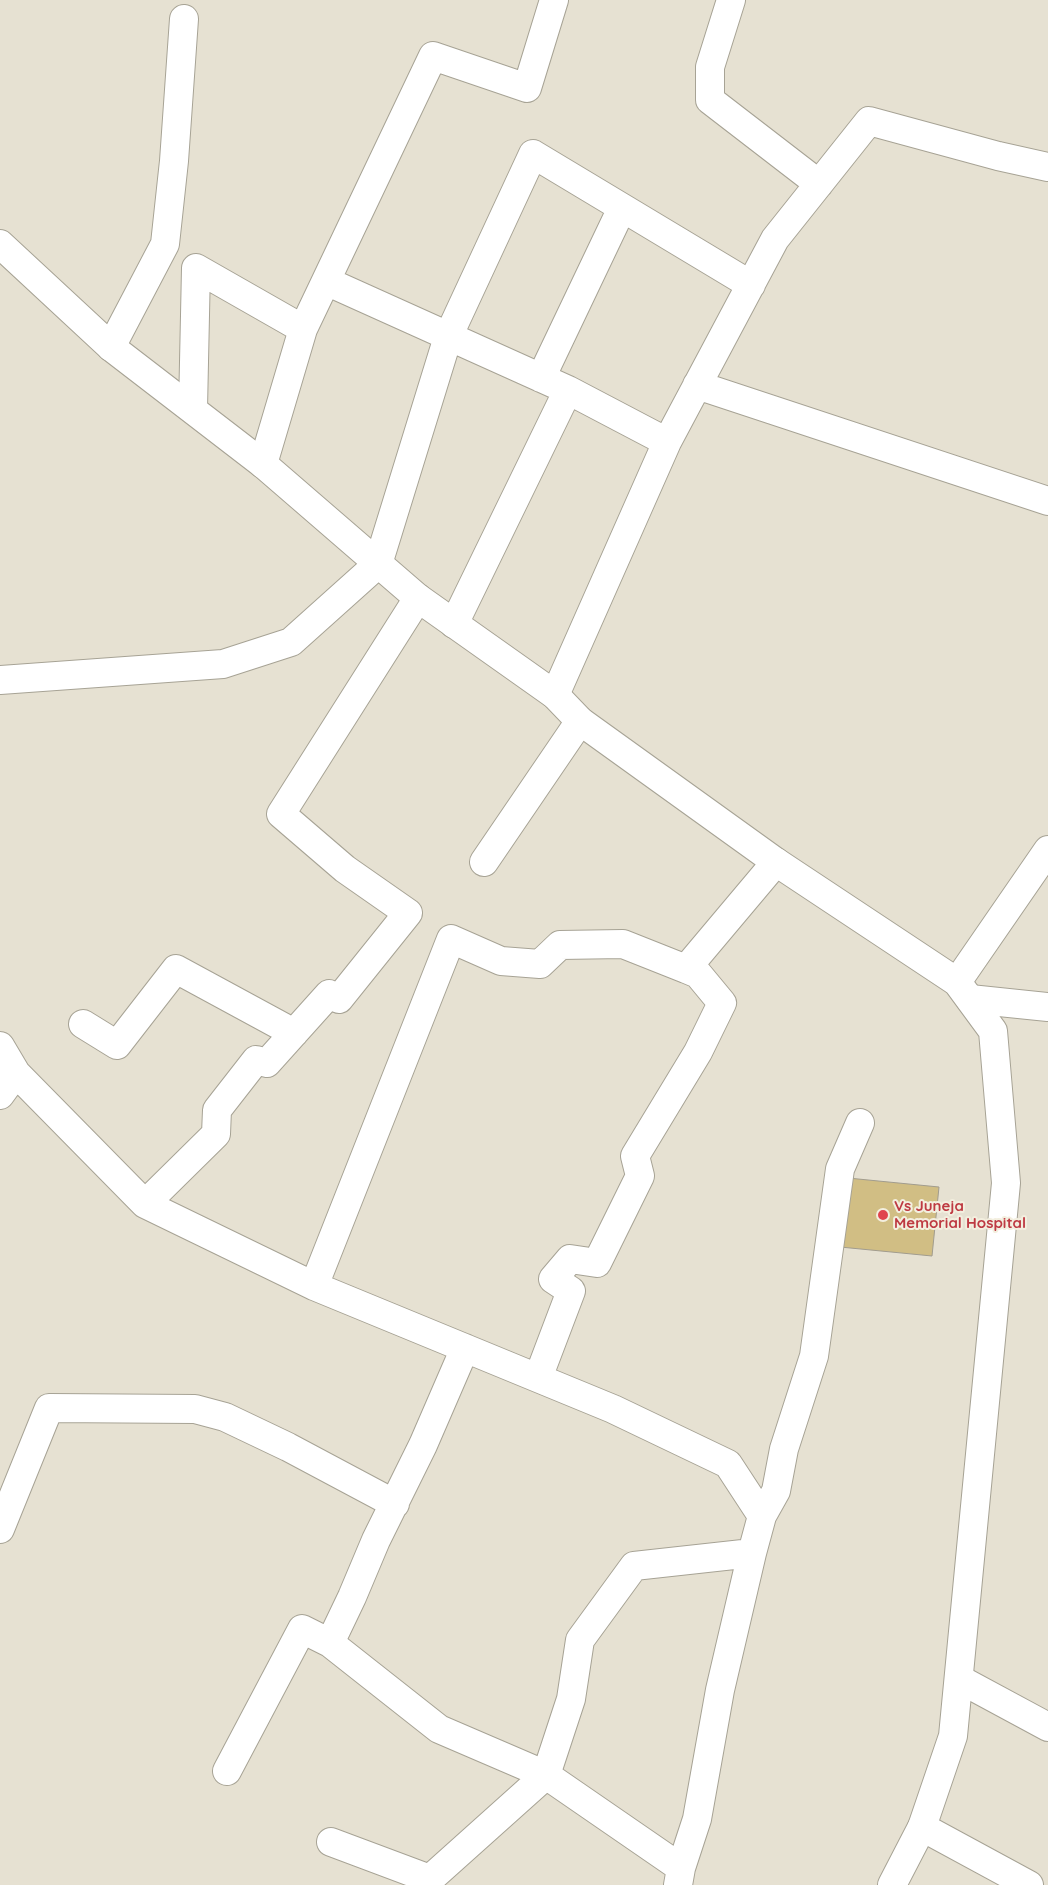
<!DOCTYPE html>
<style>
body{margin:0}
canvas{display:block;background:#e6e1d2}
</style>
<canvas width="1048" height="1885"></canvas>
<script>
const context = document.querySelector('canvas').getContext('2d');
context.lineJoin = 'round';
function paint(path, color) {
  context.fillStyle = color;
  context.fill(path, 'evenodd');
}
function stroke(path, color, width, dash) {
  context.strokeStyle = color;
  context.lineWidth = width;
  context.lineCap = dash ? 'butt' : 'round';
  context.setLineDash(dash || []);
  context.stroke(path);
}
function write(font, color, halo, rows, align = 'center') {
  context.font = font + ' Quicksand,sans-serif';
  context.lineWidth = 4;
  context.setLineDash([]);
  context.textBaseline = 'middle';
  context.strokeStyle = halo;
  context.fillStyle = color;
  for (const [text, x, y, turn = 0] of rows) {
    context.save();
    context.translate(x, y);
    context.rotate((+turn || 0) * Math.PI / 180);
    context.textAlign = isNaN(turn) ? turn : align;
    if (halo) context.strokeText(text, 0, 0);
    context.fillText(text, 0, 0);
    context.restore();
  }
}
const building = new Path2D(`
 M848,1178L939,1187L932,1256L840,1247Z`);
const street = new Path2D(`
 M731,0L710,67V100L819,184
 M326,281L568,390L667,442
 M111,347L165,244L174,161L184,19
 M541,378L622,208
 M697,385L1048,501
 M193,409L196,268L303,329
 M263,464L303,329L433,56L527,88L554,0
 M454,624L568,390
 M0,680L223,664L291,642L378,564L448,337L533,154L751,285
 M555,695L667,442L775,239L869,121L998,156L1048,167
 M484,862L580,721
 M957,982L1048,850
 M970,999L1048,1007
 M83,1024L117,1045L176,969L294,1033
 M0,1046L16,1073L145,1204L314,1286L613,1409L728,1464L762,1516L752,1553L720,1690L697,1819L681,1868L678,1885
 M0,1095L16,1073
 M145,1204L216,1134L217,1110L256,1060L267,1063L329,994L339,999L408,913L345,869L281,814L418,598
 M314,1286L451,939L501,961L540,964L560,945L623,944L686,969
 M538,1378L571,1291L553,1279L570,1259L597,1263L640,1176L635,1156L698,1052L722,1003L698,974L686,969L776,862
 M762,1516L776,1491L784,1449L814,1356L840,1169L860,1123
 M0,1529L49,1408L195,1409L225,1417L288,1447L395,1504
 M330,1643L352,1597L376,1540L423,1445L465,1348
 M959,1679L1048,1727
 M227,1771L302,1629L330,1643L439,1729L546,1775L681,1868
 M922,1827L1029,1885
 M331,1842L430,1879L546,1775L571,1699L580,1640L634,1566L752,1553`);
const secondary = new Path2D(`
 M0,244L111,347L263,464L418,598L555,695L580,721L776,862L957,982L993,1031L1006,1183L953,1736L922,1827L892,1885`);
const markers = [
 [883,1215,6,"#e0444e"]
];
const healthNames = [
 ["Vs Juneja",894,1206],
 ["Memorial Hospital",894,1223]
];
paint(building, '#d1be84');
stroke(building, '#a19c8e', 1);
stroke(street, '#a7a395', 30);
stroke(secondary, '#a7a395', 30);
stroke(street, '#fff', 28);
stroke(secondary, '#fff', 28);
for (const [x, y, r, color] of markers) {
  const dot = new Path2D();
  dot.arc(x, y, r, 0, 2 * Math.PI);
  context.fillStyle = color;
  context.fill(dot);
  stroke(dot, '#f3efdf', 2);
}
write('bold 15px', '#be3a42', '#f3efdf', healthNames, 'left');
</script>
